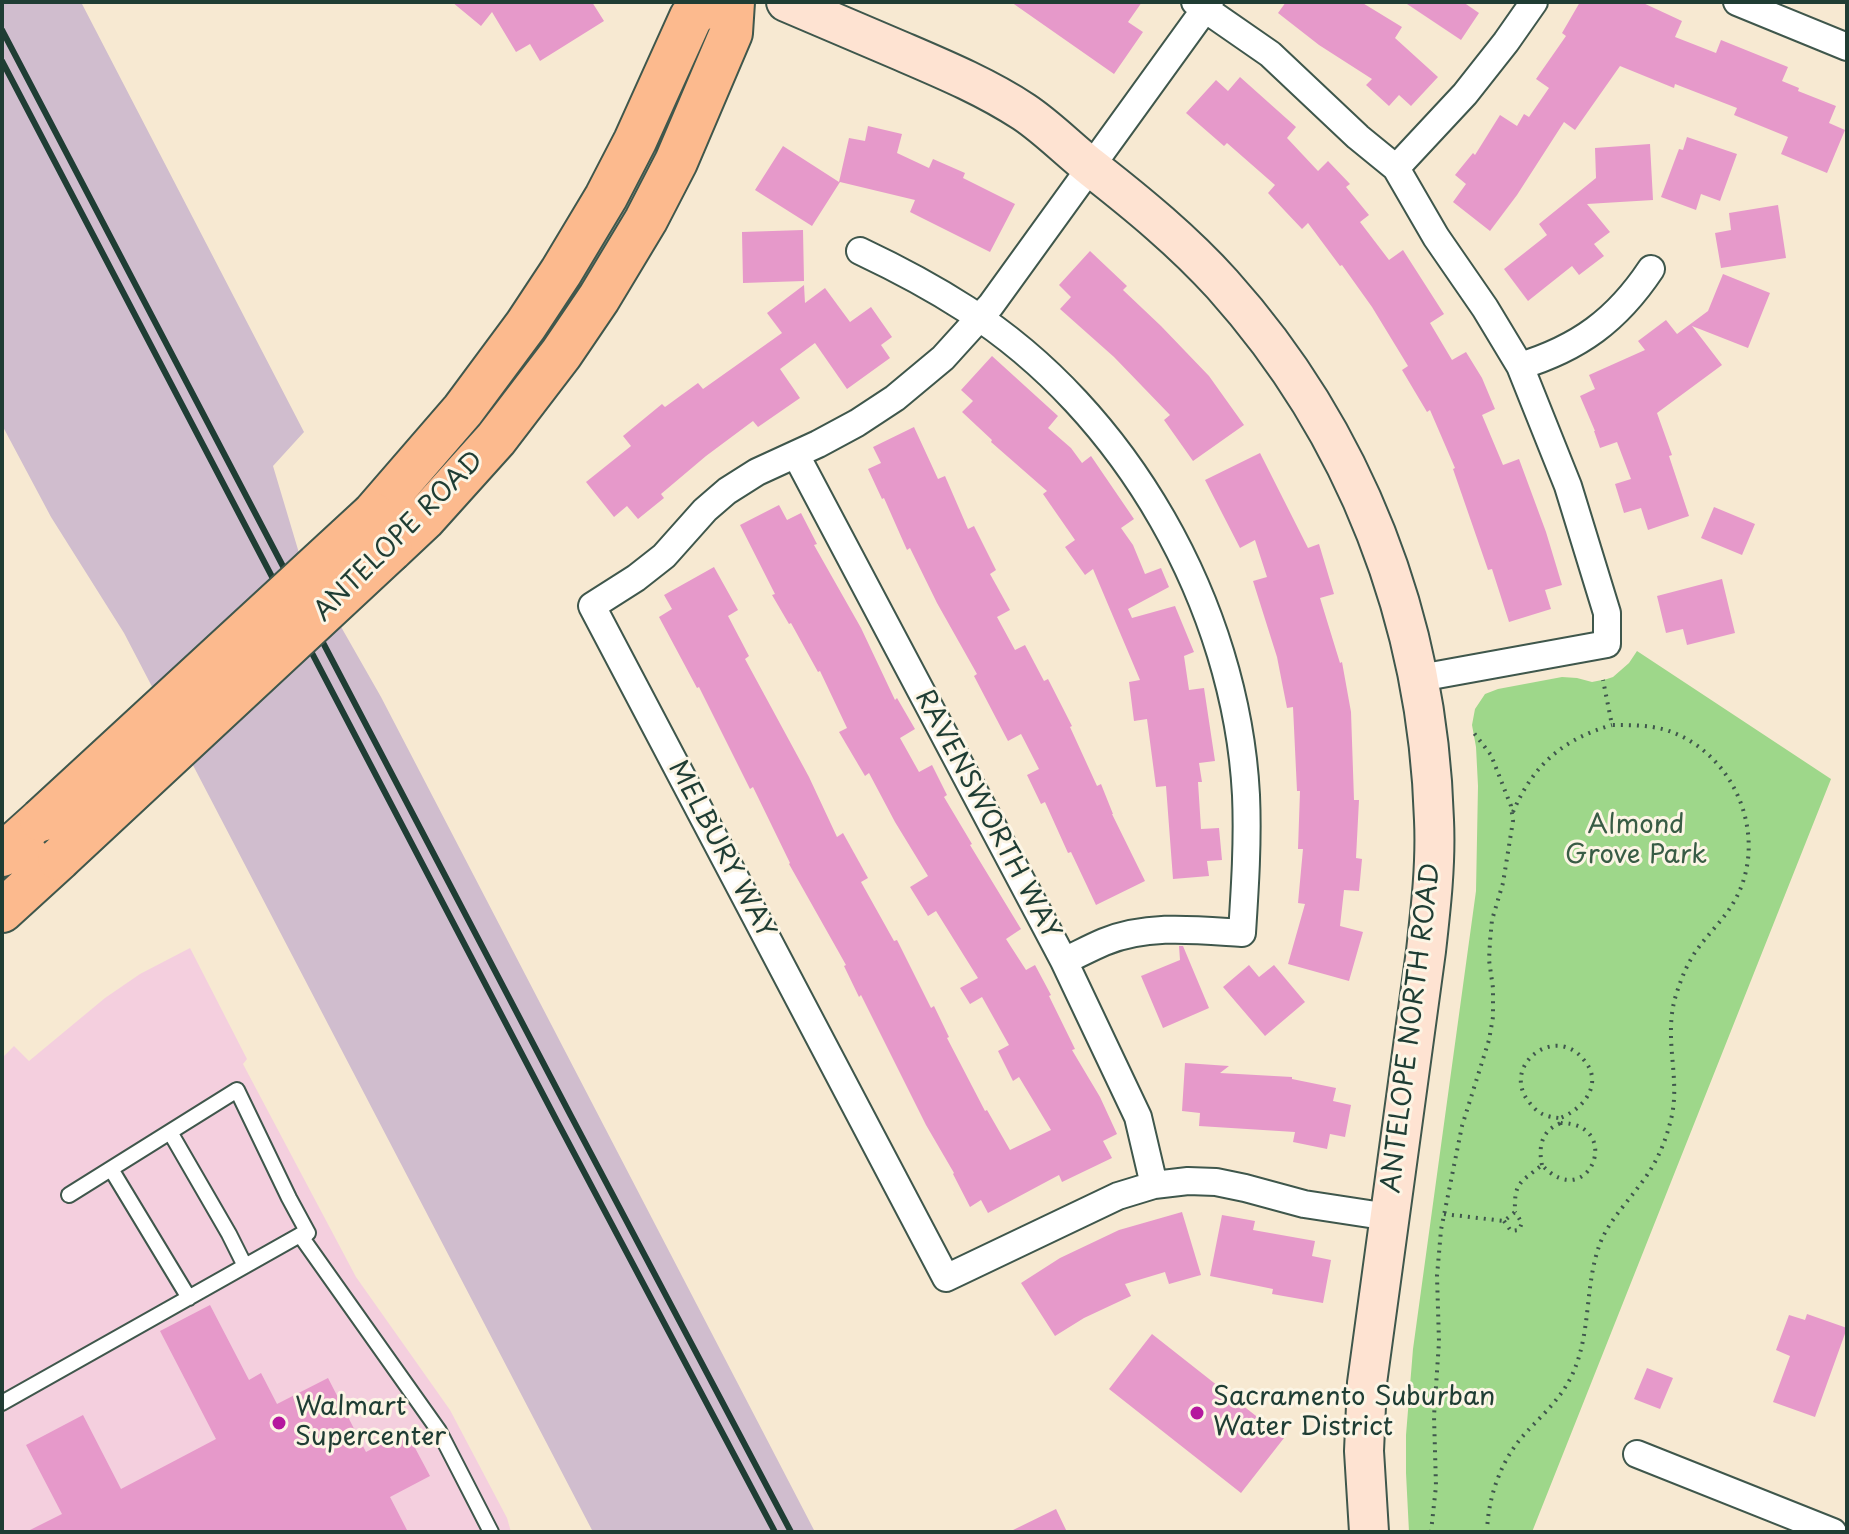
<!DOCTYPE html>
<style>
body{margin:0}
#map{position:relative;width:1849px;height:1534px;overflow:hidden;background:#f7e9d2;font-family:"Playpen Sans",sans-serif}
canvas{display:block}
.frame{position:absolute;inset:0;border:4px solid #1f3d34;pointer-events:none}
</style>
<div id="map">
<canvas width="1849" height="1534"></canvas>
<div class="frame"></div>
</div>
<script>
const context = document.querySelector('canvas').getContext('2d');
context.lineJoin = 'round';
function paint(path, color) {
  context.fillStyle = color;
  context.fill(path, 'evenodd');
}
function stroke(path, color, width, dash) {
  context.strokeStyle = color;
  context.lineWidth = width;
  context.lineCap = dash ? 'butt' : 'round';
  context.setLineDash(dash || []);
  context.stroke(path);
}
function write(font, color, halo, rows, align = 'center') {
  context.font = font + ' "Playpen Sans",sans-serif';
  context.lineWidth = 6;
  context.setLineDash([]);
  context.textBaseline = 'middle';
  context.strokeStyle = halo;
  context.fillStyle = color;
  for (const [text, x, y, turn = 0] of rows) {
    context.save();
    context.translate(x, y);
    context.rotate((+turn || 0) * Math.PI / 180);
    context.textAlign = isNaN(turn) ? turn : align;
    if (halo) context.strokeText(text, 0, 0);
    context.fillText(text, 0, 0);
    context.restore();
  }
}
const built = new Path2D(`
 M190,948L247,1059L243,1064L356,1277L450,1410L507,1518L511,1532H2V1058L14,1046L29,1061L105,998L140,974Z`);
const industrial = new Path2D(`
 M2,2H81L304,432L273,466L299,553L381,697L815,1532H593L124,633L51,517L2,425Z`);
const green = new Path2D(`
 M1637,651L1831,779L1532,1532H1409L1406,1473V1435L1413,1349L1476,891L1478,786L1476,747L1472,725L1475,709L1485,694L1498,689L1562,677L1577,678L1592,682L1607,679L1613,677L1629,663Z`);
const building = new Path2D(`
 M452,2H592L604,21L540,61L530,44L516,52L492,12L481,26Z
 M1011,2H1142L1128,22L1143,32L1114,74Z
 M1286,2H1361L1402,27L1395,38L1438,77L1411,106L1399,95L1389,106L1366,85L1372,79L1319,45L1278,13Z
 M1404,2H1463L1479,13L1461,40Z
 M1580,2H1641L1682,21L1675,37L1716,53L1721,40L1788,67L1782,81L1799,88L1798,91L1836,106L1829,123L1845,130L1827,173L1781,154L1788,137L1734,115L1737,108L1675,84L1674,88L1620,66L1575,130L1564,122L1517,195L1490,231L1453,202L1466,184L1455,175L1473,153L1475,155L1500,115L1517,126L1524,114L1529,117L1549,88L1536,79L1566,36L1562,33Z
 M1240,77L1296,127L1287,138L1318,171L1328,161L1350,184L1346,187L1369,215L1360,222L1389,260L1403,250L1444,314L1430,323L1452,360L1466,352L1482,378L1495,409L1482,415L1503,465L1519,459L1546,532L1562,585L1545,590L1551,609L1509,622L1492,569L1488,570L1453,469L1455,468L1430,410L1427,412L1402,370L1408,366L1372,307L1342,265L1340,266L1308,223L1302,229L1268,193L1275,185L1227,143L1224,146L1186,113L1216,80L1228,91Z
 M868,126L902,134L897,153L929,168L933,159L965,173L963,178L1015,204L990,252L910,212L915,200L840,182L812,226L755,190L783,146L839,182L849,138L865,141Z
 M1687,137L1737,154L1720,201L1701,194L1696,210L1661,197L1679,149L1683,150Z
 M1650,144L1653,200L1587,204L1610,232L1594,244L1604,256L1579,275L1572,266L1528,301L1504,269L1547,235L1539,224L1596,178L1595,148Z
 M1778,205L1786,258L1721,268L1715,233L1731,230L1729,213Z
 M803,230L804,281L743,283L742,232Z
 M1090,251L1127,286L1123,290L1161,326L1209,376L1244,425L1193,461L1164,420L1170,415L1114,357L1060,309L1071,297L1059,285Z
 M1723,274L1770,293L1748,348L1692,326L1722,365L1657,413L1672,455L1669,456L1689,516L1648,530L1641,508L1624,513L1615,484L1631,479L1617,442L1600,448L1594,431H1595L1580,396L1595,389L1589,375L1645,350L1638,341L1666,320L1677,334L1708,311Z
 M804,285L805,303L825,288L850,322L871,307L892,337L881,345L890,358L847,389L815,343L780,369L800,398L758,427L753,421L706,456L661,494L664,498L638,519L627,506L614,517L586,482L631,446L623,436L662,404L665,407L698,383L703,389L782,333L767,313Z
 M992,356L1058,416L1048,428L1071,448L1082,463L1091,456L1134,519L1121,528L1133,545L1145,574L1161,568L1169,587L1128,609L1132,618L1175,606L1194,652L1184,656L1189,690L1204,688L1215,761L1199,763L1202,782H1198L1201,829L1219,828L1222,860L1207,861L1209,876L1173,879L1166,786L1156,787L1147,719L1134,721L1129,682L1140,680L1093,569L1085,575L1065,547L1075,540L1043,494L1047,491L991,442L992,440L962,412L973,401L961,390Z
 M914,427L938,479L945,476L968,529L974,526L996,570L990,574L1010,610L997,617L1015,650L1025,645L1044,681L1048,679L1072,726L1070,727L1097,786L1101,784L1113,814H1112L1145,881L1096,905L1071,852L1068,853L1045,802L1041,804L1027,775L1039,769L1021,734L1008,741L974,676L977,674L937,603L910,548L907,550L884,498L882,499L868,469L881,463L873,447Z
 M1260,453L1308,548L1319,544L1334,594L1320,598L1340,663L1342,662L1351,712L1354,800H1359L1356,858L1362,859L1359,891L1344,890L1340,926L1363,932L1349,981L1288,964L1305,904L1298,903L1303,849H1298L1300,791H1297L1293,707L1287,708L1277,657L1253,581L1267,577L1255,540L1240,548L1205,480Z
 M779,505L787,520L801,513L817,544L814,545L861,628L895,700L897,698L915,729L900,738L919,772L932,765L947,795L944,797L972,844L970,845L1021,929L1006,939L1026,970L1035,965L1051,995L1049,996L1075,1049L1072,1050L1100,1097L1117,1134L1103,1141L1112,1158L1062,1182L1059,1175L988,1213L981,1200L970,1207L953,1174L954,1173L926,1125L861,995L859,997L844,966L846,965L789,864L790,863L753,787L750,789L699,687L697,688L659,617L672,609L664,595L714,567L738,610L728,616L749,656L745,659L809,777L837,837L843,833L868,878L861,882L894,941L897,940L931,1008L934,1006L949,1037L947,1038L985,1111L987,1110L1010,1150L1051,1130L1019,1077L1013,1081L998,1051L1009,1045L982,997L970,1004L960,988L978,978L936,911L928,916L910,887L928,876L895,822L869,773L865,776L839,732L847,728L820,671L818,672L791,623L789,624L772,595L775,594L740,525Z
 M1714,507L1755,524L1742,555L1701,538Z
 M1722,579L1735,633L1687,645L1683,629L1666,633L1657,596Z
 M1179,946H1183L1209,1008L1163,1028L1141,976L1180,960Z
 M1249,965L1259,977L1274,965L1305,1002L1265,1036L1223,987Z
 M1185,1063L1229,1066L1220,1073L1292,1077V1079L1336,1088L1333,1101L1351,1105L1345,1137L1330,1134L1327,1149L1293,1142L1295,1132L1199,1126L1200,1113L1182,1111Z
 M1182,1212L1201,1275L1169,1284L1165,1272L1125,1284L1131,1296L1084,1318L1055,1336L1021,1283L1060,1258L1119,1230Z
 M1222,1215L1255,1221L1253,1230L1315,1241L1312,1256L1331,1260L1323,1303L1272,1294L1273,1289L1210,1276Z
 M210,1305L249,1380L261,1373L277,1404L328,1378L366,1452L406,1431L430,1476L390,1497L408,1532H26L62,1514L26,1445L83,1415L121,1489L216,1439L160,1331Z
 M1807,1314L1847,1328L1815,1417L1773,1402L1790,1356L1776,1350L1789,1315L1805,1320Z
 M1152,1334L1284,1438L1241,1493L1109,1389Z
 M1647,1368L1673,1378L1660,1409L1634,1399Z
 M1056,1509L1067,1532H1009Z`);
const path = new Path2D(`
 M1513,812C1533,765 1563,739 1612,725
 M1542,1165C1538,1146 1542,1130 1561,1123
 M1444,1214L1504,1221L1515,1212C1514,1182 1520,1183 1542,1165C1588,1215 1625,1124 1561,1123L1560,1118C1546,1117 1538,1114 1529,1102C1500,1066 1555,1023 1584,1060C1604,1083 1584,1109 1560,1118
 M1504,1221L1511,1231L1519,1230L1522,1223L1515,1212
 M1431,1532L1436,1486L1434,1416L1439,1342L1437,1276L1441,1230L1462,1126L1489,1040L1493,1017V988L1489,960L1490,941L1492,920L1503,883L1513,821L1511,806L1491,755L1474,733
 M1487,1532C1488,1498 1500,1463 1522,1437C1538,1419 1557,1403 1569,1381C1593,1337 1583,1286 1601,1241C1610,1220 1626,1204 1639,1186C1656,1165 1666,1142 1672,1115C1680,1075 1663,1037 1676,995C1681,979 1687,964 1696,951C1710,931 1729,915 1739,892C1767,830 1732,751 1666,730C1649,725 1630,725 1612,725L1603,680`);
const lane = new Path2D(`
 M170,1132L229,1234L245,1266
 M111,1169L189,1298
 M300,1235L439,1431L491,1532
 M2,1403L300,1235L308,1233L289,1198L237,1090L69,1195`);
const street = new Path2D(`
 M1195,2L1270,54L1358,137L1396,168L1436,237L1485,308L1520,366L1568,486L1607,613V644L1420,678
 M1210,2L991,305L943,358L895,398L857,423L818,444L757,472L727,491L705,510L664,556L636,578L592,606L946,1278L1118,1196L1154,1185L1188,1181L1216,1182L1245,1188L1304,1204L1389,1217
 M1737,2L1847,47
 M1396,168L1465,94L1506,42L1534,2
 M860,251C896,268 932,287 966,309C1126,411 1236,605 1246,795C1248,841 1245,887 1242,933C1196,930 1148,924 1104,942C1090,948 1077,955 1064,961
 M1520,366C1579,348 1617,320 1651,269
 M796,455L1064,961L1138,1117L1154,1185
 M1637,1454L1833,1532`);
const secondary = new Path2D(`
 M786,2C824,18 863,35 901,51C943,69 986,87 1024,112C1048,128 1069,150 1092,168C1138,204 1183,241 1222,284C1356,433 1428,621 1434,820C1436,863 1431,907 1426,951L1367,1383L1364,1451L1369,1532`);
const primary = new Path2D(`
 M373,514L463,410L526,325L561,272L606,197L635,141L691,17L708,2
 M391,550L424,519L496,439L561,354L599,298L646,220L676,162L731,33L733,2
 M2,855L41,820
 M2,911L59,859`);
const rail = new Path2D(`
 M2,30L571,1116L791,1532
 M2,61L558,1123L775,1532`);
const primaryBridge = new Path2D(`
 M41,820L373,514
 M59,859L391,550`);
const markers = [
 [1197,1413,8,"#b5179e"],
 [279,1423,8,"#b5179e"]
];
const streetNames = [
 ["ANTELOPE ROAD",399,537,-45],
 ["RAVENSWORTH WAY",987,815,62],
 ["MELBURY WAY",721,850,62],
 ["ANTELOPE NORTH ROAD",1412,1028,-83]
];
const parkNames = [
 ["Almond",1636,826],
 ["Grove Park",1636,856]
];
const poiNames = [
 ["Sacramento Suburban",1213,1398],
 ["Water District",1213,1428],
 ["Walmart",295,1408],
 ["Supercenter",295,1438]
];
paint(built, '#f4cfde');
paint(industrial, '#d0bdce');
paint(green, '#9ed78a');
paint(building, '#e699ca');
stroke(lane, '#3f574c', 18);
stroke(street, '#3f574c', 30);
stroke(secondary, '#3f574c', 42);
stroke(primary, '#3f574c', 46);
stroke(path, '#3f574c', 4, [2, 6]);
stroke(lane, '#fff', 14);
stroke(street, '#fff', 26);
stroke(secondary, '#fee3d2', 38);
stroke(primary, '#fcba8e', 42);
stroke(rail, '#1f3d34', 6);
stroke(primaryBridge, '#3f574c', 46, []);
stroke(primaryBridge, '#fcba8e', 42);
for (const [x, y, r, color] of markers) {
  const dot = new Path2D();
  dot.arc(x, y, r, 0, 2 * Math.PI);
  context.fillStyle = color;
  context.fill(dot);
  stroke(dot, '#fcf5e5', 3);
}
write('26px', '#1f3d34', '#fcf5e5', streetNames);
write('26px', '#385c45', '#fcf5e5', parkNames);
write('26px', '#1f3d34', '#fcf5e5', poiNames, 'left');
</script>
